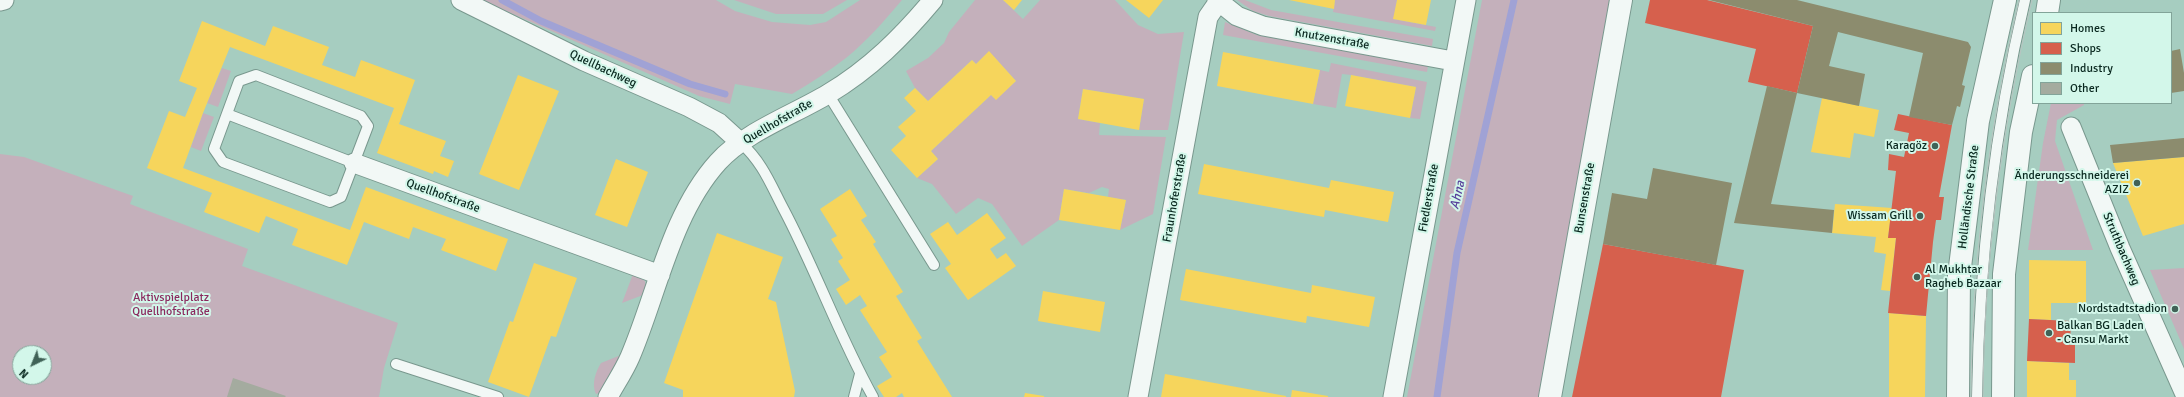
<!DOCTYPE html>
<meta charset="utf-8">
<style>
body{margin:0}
#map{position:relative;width:2184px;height:397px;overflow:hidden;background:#a6cdc0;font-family:Signika,sans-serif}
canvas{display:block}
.legend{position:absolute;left:2032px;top:12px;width:140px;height:92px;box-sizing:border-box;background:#d3f7ea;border:1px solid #82a499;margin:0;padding:5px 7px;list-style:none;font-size:12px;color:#09281f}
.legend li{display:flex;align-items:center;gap:8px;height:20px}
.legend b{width:20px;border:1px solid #82a499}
.north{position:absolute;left:12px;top:345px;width:40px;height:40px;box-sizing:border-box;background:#d3f7ea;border:1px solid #82a499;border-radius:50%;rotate:223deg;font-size:11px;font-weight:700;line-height:16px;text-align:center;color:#09281f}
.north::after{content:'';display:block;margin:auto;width:14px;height:18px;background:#406257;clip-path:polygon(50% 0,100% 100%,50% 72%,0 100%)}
</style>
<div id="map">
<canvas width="2184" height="397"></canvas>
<ul class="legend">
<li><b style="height:11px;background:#f6d55c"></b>Homes</li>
<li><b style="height:11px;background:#d6604d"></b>Shops</li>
<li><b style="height:11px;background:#8c8c6e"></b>Industry</li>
<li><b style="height:11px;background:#a4ab9f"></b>Other</li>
</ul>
<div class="north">N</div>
</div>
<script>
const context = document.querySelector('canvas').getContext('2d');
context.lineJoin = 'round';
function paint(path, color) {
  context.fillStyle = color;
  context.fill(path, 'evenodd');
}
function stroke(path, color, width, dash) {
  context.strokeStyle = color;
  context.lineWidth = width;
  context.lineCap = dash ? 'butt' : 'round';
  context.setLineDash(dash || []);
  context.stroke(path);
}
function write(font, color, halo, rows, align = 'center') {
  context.font = font + ' Signika,sans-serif';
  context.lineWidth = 4;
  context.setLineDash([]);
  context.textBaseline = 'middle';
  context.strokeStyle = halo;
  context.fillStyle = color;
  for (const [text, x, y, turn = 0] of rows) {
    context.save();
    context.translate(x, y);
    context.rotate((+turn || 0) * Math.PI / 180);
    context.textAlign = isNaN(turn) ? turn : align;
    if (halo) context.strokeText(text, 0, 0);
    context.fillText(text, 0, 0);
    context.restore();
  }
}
const green = new Path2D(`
 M481,0H716L735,11L772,22L810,25L826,22L860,0H902C885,20 867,41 846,58C829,71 811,83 792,94L735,84L730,104L699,96Z
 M734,0H847L823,14H776Z
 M975,0H1003L1023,19L1040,0H1115L1138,25L1158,34L1184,32L1168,130H1139L1144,99L1083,89L1078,119L1100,123L1099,135L1166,137L1153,214L1120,230L1126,200L1108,197L1109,189L1102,187L1089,193L1064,189L1059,220L1022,246L992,204L978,198L956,214L932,184L917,178L938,159L931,151L991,95L996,99L1016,81L989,52L976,64L972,60L928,101L915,88L906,71L928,58L944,43L949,32Z
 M1237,0H1245L1271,10L1433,39L1432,46L1269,16L1253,11Z
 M1335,0H1397L1394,19L1436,27L1435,31L1333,12Z
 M1482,0H1614C1593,133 1562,264 1539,397H1407Z
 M1225,22L1257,35L1428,66L1427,72L1223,35Z
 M1331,63L1427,82L1420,119L1410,118L1416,87L1351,75L1342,74L1336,108L1313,104L1320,70L1329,72Z
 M222,68L231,71L218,107L207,103Z
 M2051,103H2084V105L2057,120L2055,141L2093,250H2028L2043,143Z
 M203,113L214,117L201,151L191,147Z
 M0,154L24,157L133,196L130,204L248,249L242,266L398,323L384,368L379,397H0ZM20,353H44V377H20Z
 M2184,268V349L2150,270Z
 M633,274L645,281L646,286L643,295L622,303Z
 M621,355L599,393L596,394C591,384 596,371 601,363Z`);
const homes = new Path2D(`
 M1003,0H1022L1014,10Z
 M1126,0H1163L1149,18Z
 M1289,0H1335L1334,9Z
 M1397,0H1431L1426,25L1393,19Z
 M202,21L265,46L273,26L329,47L322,65L355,77L361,60L415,80L399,124L446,141L440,156L454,161L448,177L434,171L433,174L377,153L394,108L230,47L203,113L183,168L350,230L366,187L508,239L496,271L441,250L446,239L413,227L409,239L364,222L347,265L292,245L298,229L266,216L259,233L204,212L212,193L147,168L169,111L185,117L197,88L179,81Z
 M989,51L1016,81L996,100L991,95L931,151L938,159L917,178L891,150L906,136L898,127L916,111L904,98L915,88L928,101L972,60L976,64Z
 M1223,52L1320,70L1313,104L1217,86Z
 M518,75L559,91L519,190L479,174Z
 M1351,75L1416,87L1410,118L1345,106Z
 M1083,89L1144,99L1139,130L1078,119Z
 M1822,98L1879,110L1874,137L1854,133L1850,158L1811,152Z
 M2184,157V224L2143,236L2113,163Z
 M616,159L648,172L627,227L595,215Z
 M1204,164L1329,188L1331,180L1394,192L1388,222L1325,210L1324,217L1198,194Z
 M850,189L867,216L861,220L876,242L873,244L903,292L896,296L922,338L917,341L952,397H904L902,393L896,397H884L877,386L892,377L879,357L887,352L860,310L867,306L860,295L846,305L836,289L850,280L838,261L843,258L831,239L837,236L820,209Z
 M1064,189L1126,200L1120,230L1059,220Z
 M1835,204L1892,208L1888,238H1896L1890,291L1881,290L1886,254L1874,252L1876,237L1832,233Z
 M987,213L1006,238L990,249L997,259L1006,253L1016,266L968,300L945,268L951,264L930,234L948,222L957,235Z
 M717,233L783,257L768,299L776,302L795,391L794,397H683V390L664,383Z
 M2029,260L2086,261V303H2051V320L2029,319Z
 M534,263L577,278L556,337L551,336L529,397L488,382L510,321L513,322Z
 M1186,269L1311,293L1312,285L1375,297L1369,327L1307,316L1306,323L1180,300Z
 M1043,291L1105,302L1100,332L1038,321Z
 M1889,313L1926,316L1925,397H1889Z
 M2027,361L2069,363V380H2076V397H2027Z
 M1165,374L1286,396V397H1161Z
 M1292,390L1328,396V397H1291Z
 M1025,393L1044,396V397H1024Z`);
const shops = new Path2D(`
 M1650,0H1707L1813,26L1797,93L1748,82L1756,49L1645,23Z
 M1898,114L1952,125L1939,197H1944L1941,220H1936L1933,242L1926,316L1888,313L1896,238H1888L1896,171L1888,170L1889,154L1904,157L1909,133L1894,130Z
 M1603,244L1744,270L1721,397H1572Z
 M2029,319L2071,321L2070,345H2075V363L2027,361Z`);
const industry = new Path2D(`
 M1709,0H1797L1968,42L1971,47L1962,85L1965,86L1960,107L1957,106L1952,125L1909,117L1923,53L1838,32L1829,66L1865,74L1859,106L1797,93L1813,26Z
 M2180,49L2184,73V91L2171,93V51Z
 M1767,86L1797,93L1771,204L1834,210L1832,233L1734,223Z
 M2184,138V157L2113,163L2110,145Z
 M1653,168L1732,183L1716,265L1603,244L1612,193L1647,199Z`);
const stream = new Path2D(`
 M502,0L541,21L690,84L725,94
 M1437,397L1457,253L1514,0`);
const building = new Path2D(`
 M233,378L286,396L285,397H227Z`);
const service = new Path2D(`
 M256,75L361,116L368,126L341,197L330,202L223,162L214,149L239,81Z
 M828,94L934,265
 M227,114L354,163
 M741,143C762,162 770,183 783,208C816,270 839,336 873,397
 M396,364L498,397
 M854,397L860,374
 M1977,397C1979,263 1994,131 2025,0`);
const minor = new Path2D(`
 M461,0L584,61L689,107L719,123L741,143
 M1217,0L1237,16L1263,26L1453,61
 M0,1L4,0
 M2071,127L2120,248L2184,392
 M354,163L660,275
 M608,397C615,384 624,371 630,357C657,294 671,214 718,162C745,132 793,115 828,94C870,69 902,37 933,0
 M1138,397L1208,17L1219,1
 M1393,397L1466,0`);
const tertiary = new Path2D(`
 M1550,397L1621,0`);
const primary = new Path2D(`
 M2047,13L2049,0
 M1958,397L1959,275L1978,121L2005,0
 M2003,397L2004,274L2021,132L2033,76`);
const tram = new Path2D(`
 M1971,397C1972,263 1988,131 2019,0
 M1983,397C1984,262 2001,132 2032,0`);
const markers = [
 [1935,146,4,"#406257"],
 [2137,183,4,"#406257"],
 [1920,216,4,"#406257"],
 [1917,277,4,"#406257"],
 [2175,309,4,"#406257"],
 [2049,333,4,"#406257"]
];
const streetNames = [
 ["Knutzenstraße",1332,39,10],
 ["Quellbachweg",603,69,25],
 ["Quellhofstraße",778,122,-30],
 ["Quellhofstraße",443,196,20],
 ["Holländische Straße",1969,197,-83],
 ["Fraunhoferstraße",1175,198,-80],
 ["Fiedlerstraße",1429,198,-80],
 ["Bunsenstraße",1585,198,-80],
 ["Struthbachweg",2121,249,67]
];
const poiNames = [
 ["Karagöz",1927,146],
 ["Änderungsschneiderei",2129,176],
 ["AZIZ",2129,190],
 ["Wissam Grill",1912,216],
 ["Al Mukhtar",1925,270,"left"],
 ["Ragheb Bazaar",1925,284,"left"],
 ["Nordstadtstadion",2167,309],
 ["Balkan BG Laden",2057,326,"left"],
 ["- Cansu Markt",2057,340,"left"]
];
const parkNames = [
 ["Aktivspielplatz",171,298],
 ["Quellhofstraße",171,312]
];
const waterNames = [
 ["Ahna",1458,195,-77]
];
paint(green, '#c4b0bb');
paint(homes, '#f6d55c');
paint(shops, '#d6604d');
paint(industry, '#8c8c6e');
stroke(stream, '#a0a2d5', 7);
paint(building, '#a4ab9f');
stroke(service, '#79988e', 12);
stroke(minor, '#79988e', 21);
stroke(tertiary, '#79988e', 24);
stroke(primary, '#79988e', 24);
stroke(service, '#f2f8f6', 10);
stroke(minor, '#f2f8f6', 19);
stroke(tertiary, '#f2f8f6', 22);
stroke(primary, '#f2f8f6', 22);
stroke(tram, '#b8c4c0', 1);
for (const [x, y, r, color] of markers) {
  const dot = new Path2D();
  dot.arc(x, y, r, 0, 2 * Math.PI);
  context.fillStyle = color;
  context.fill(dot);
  stroke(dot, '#d3f7ea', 1.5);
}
write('12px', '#09281f', '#d3f7ea', streetNames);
write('12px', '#09281f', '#d3f7ea', poiNames, 'right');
write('12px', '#8b295e', '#d3f7ea', parkNames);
write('italic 13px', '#573f9b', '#d3f7ea', waterNames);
</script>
